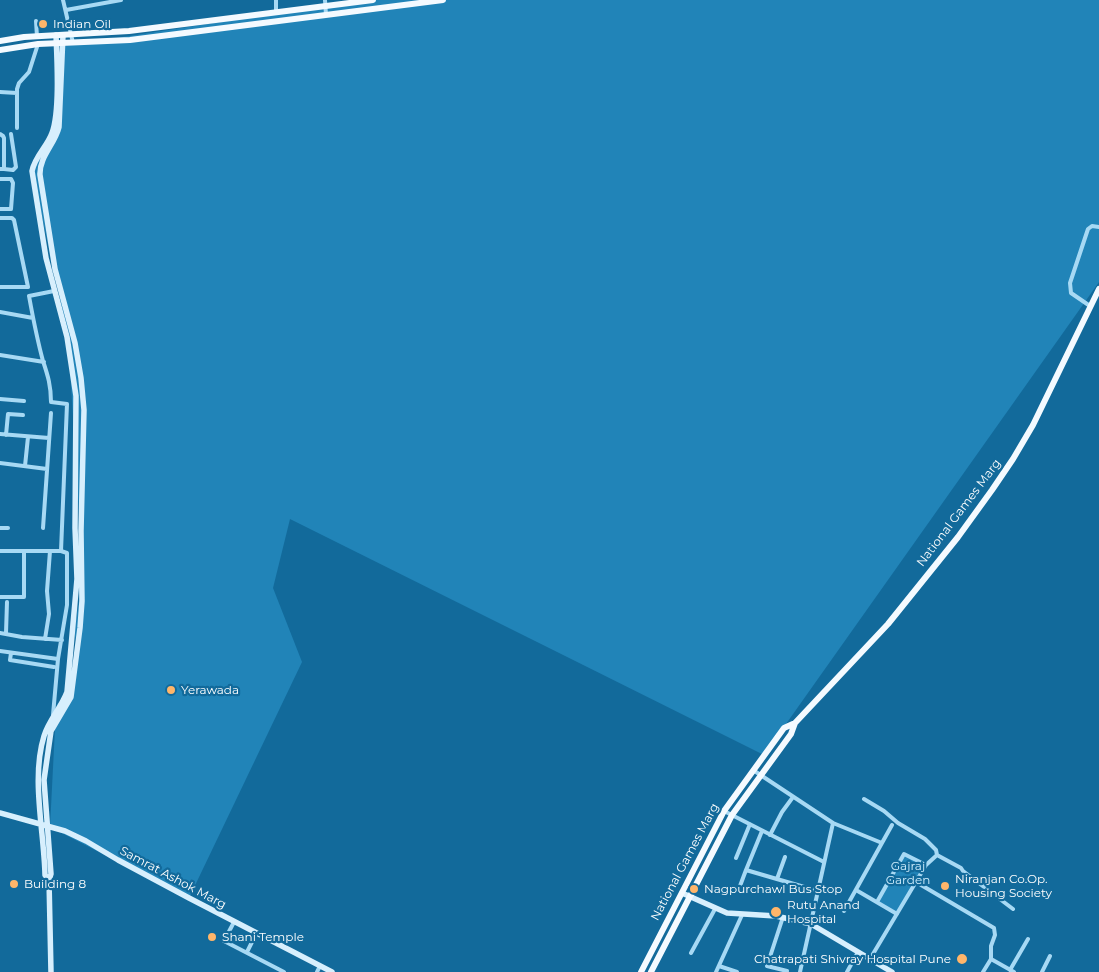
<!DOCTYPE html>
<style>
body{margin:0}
canvas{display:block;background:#126a9b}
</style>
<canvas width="1099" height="972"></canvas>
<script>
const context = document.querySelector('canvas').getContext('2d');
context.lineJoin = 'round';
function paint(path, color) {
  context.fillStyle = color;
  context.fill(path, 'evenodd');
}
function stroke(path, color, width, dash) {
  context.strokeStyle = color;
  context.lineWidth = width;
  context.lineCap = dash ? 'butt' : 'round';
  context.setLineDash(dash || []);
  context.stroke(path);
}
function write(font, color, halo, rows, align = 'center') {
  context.font = font + ' Montserrat,sans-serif';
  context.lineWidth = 4.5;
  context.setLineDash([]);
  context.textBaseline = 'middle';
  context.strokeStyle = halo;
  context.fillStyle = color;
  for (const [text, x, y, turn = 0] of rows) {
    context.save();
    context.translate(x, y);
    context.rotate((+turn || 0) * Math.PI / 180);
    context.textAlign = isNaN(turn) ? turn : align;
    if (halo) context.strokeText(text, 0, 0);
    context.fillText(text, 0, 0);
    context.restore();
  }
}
const green = new Path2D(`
 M364,0H1099V282L764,755L290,519L273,588L302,662L189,898L50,827L56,709L57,704L62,700L78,650L74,631L83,578L68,336L32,171L53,139L64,46Z
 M904,854L926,865L897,914L877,902Z`);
const street = new Path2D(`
 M63,0L73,43
 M276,0V11
 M325,0L326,15
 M66,10L121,0
 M36,21L37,37
 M0,92L17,93
 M17,128V89L19,83L29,72L38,44
 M0,134L3,136L4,138V169H0
 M4,169L13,170L16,167L11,134
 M0,179H11L13,183L11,209H0
 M0,218H12L14,220L28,287H0
 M54,291L29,296C33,318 37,339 43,361C48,376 51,386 51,402L67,404L61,551
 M1090,306L1071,293L1070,283L1088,229L1092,226L1099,227
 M0,312L33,318
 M0,355L44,362
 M0,399L24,401
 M0,434L49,438
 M6,435L8,414L23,415
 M0,463L47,469
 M25,466L28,437
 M0,528H8
 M43,528L51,413
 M0,551H61L67,553V605L58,659L53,715
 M0,597H24V551
 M0,633L22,637L62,640
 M6,633L7,602
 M45,639L49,614L47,591L50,551
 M0,651L58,659
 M11,653L10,660L54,667
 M753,770L833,823L800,972
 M864,799L884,811L898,823L925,839L936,850L937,855L961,868L963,871L1013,909
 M724,811L824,862
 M833,823L882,843
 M762,831L746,870L818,891
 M770,835L782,812L793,797
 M736,858L750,824
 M777,879L785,857
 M916,882L994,928L995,935L991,946V959
 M740,886L746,870
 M856,890L897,914
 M877,902L904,854L926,865
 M844,911L892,825
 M783,917L767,966L787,971
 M234,922L224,941L284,972
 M247,952L256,934
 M691,953L715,909
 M870,959L926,865L937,855
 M991,959L1014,972
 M719,966L737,972
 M1010,970L1028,939
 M317,972L320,966
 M716,972L742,915
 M847,972L858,952
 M983,972L991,959
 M1042,972L1050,956`);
const secondary = new Path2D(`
 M0,813L65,831L86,841L118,860L189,898L332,972
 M49,880L45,875C44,831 31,778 44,736C49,720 61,708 67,692L77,579L75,528L76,396L67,337L46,258L32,171C35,156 47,147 52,133C60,112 57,59 56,35
 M682,893L727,913L776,916L811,924L892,972
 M51,972L49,880L51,874L44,780L51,731L71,697L80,628L82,601L81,531L84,410L81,378L75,343L55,269L40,175C39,157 55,144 59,127L63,35`);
const primary = new Path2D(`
 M0,41L24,37L129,31L373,0
 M0,50L38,44L130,40L443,0
 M641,972L724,811L784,728L795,723L888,624L958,537L992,490L1013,459L1033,425L1099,289
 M651,972L732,815L791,734L795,723`);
const markers = [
 [43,24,5,"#ffb66a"],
 [171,690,5,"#ffb66a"],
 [14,884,5,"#ffb66a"],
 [945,886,5,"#ffb66a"],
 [694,889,5,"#ffb66a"],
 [776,912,6,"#ffb66a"],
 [212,937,5,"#ffb66a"],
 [962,959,6,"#ffb66a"]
];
const poiNames = [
 ["Indian Oil",53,24],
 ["Yerawada",181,690],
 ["Niranjan Co.Op.",955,879],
 ["Housing Society",955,893],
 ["Building 8",24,884],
 ["Nagpurchawl Bus Stop",704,889],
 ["Rutu Anand",787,905],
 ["Hospital",787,919],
 ["Shani Temple",222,937],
 ["Chatrapati Shivray Hospital Pune",951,959,"right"]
];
const streetNames = [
 ["National Games Marg",959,513,-53],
 ["National Games Marg",685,862,-62],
 ["Samrat Ashok Marg",173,878,28]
];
const parkNames = [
 ["Gajraj",908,866],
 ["Garden",908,880]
];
paint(green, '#2184b8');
stroke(street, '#a7d9f4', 4);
stroke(secondary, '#d7effd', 5.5);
stroke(primary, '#f4faff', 6);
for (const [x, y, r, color] of markers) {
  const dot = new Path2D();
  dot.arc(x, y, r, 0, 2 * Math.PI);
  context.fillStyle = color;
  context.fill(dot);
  stroke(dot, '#126a9b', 2);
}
write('12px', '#fff', '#126a9b', poiNames, 'left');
write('12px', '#fff', '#126a9b', streetNames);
write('12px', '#cfeefd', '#126a9b', parkNames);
</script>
